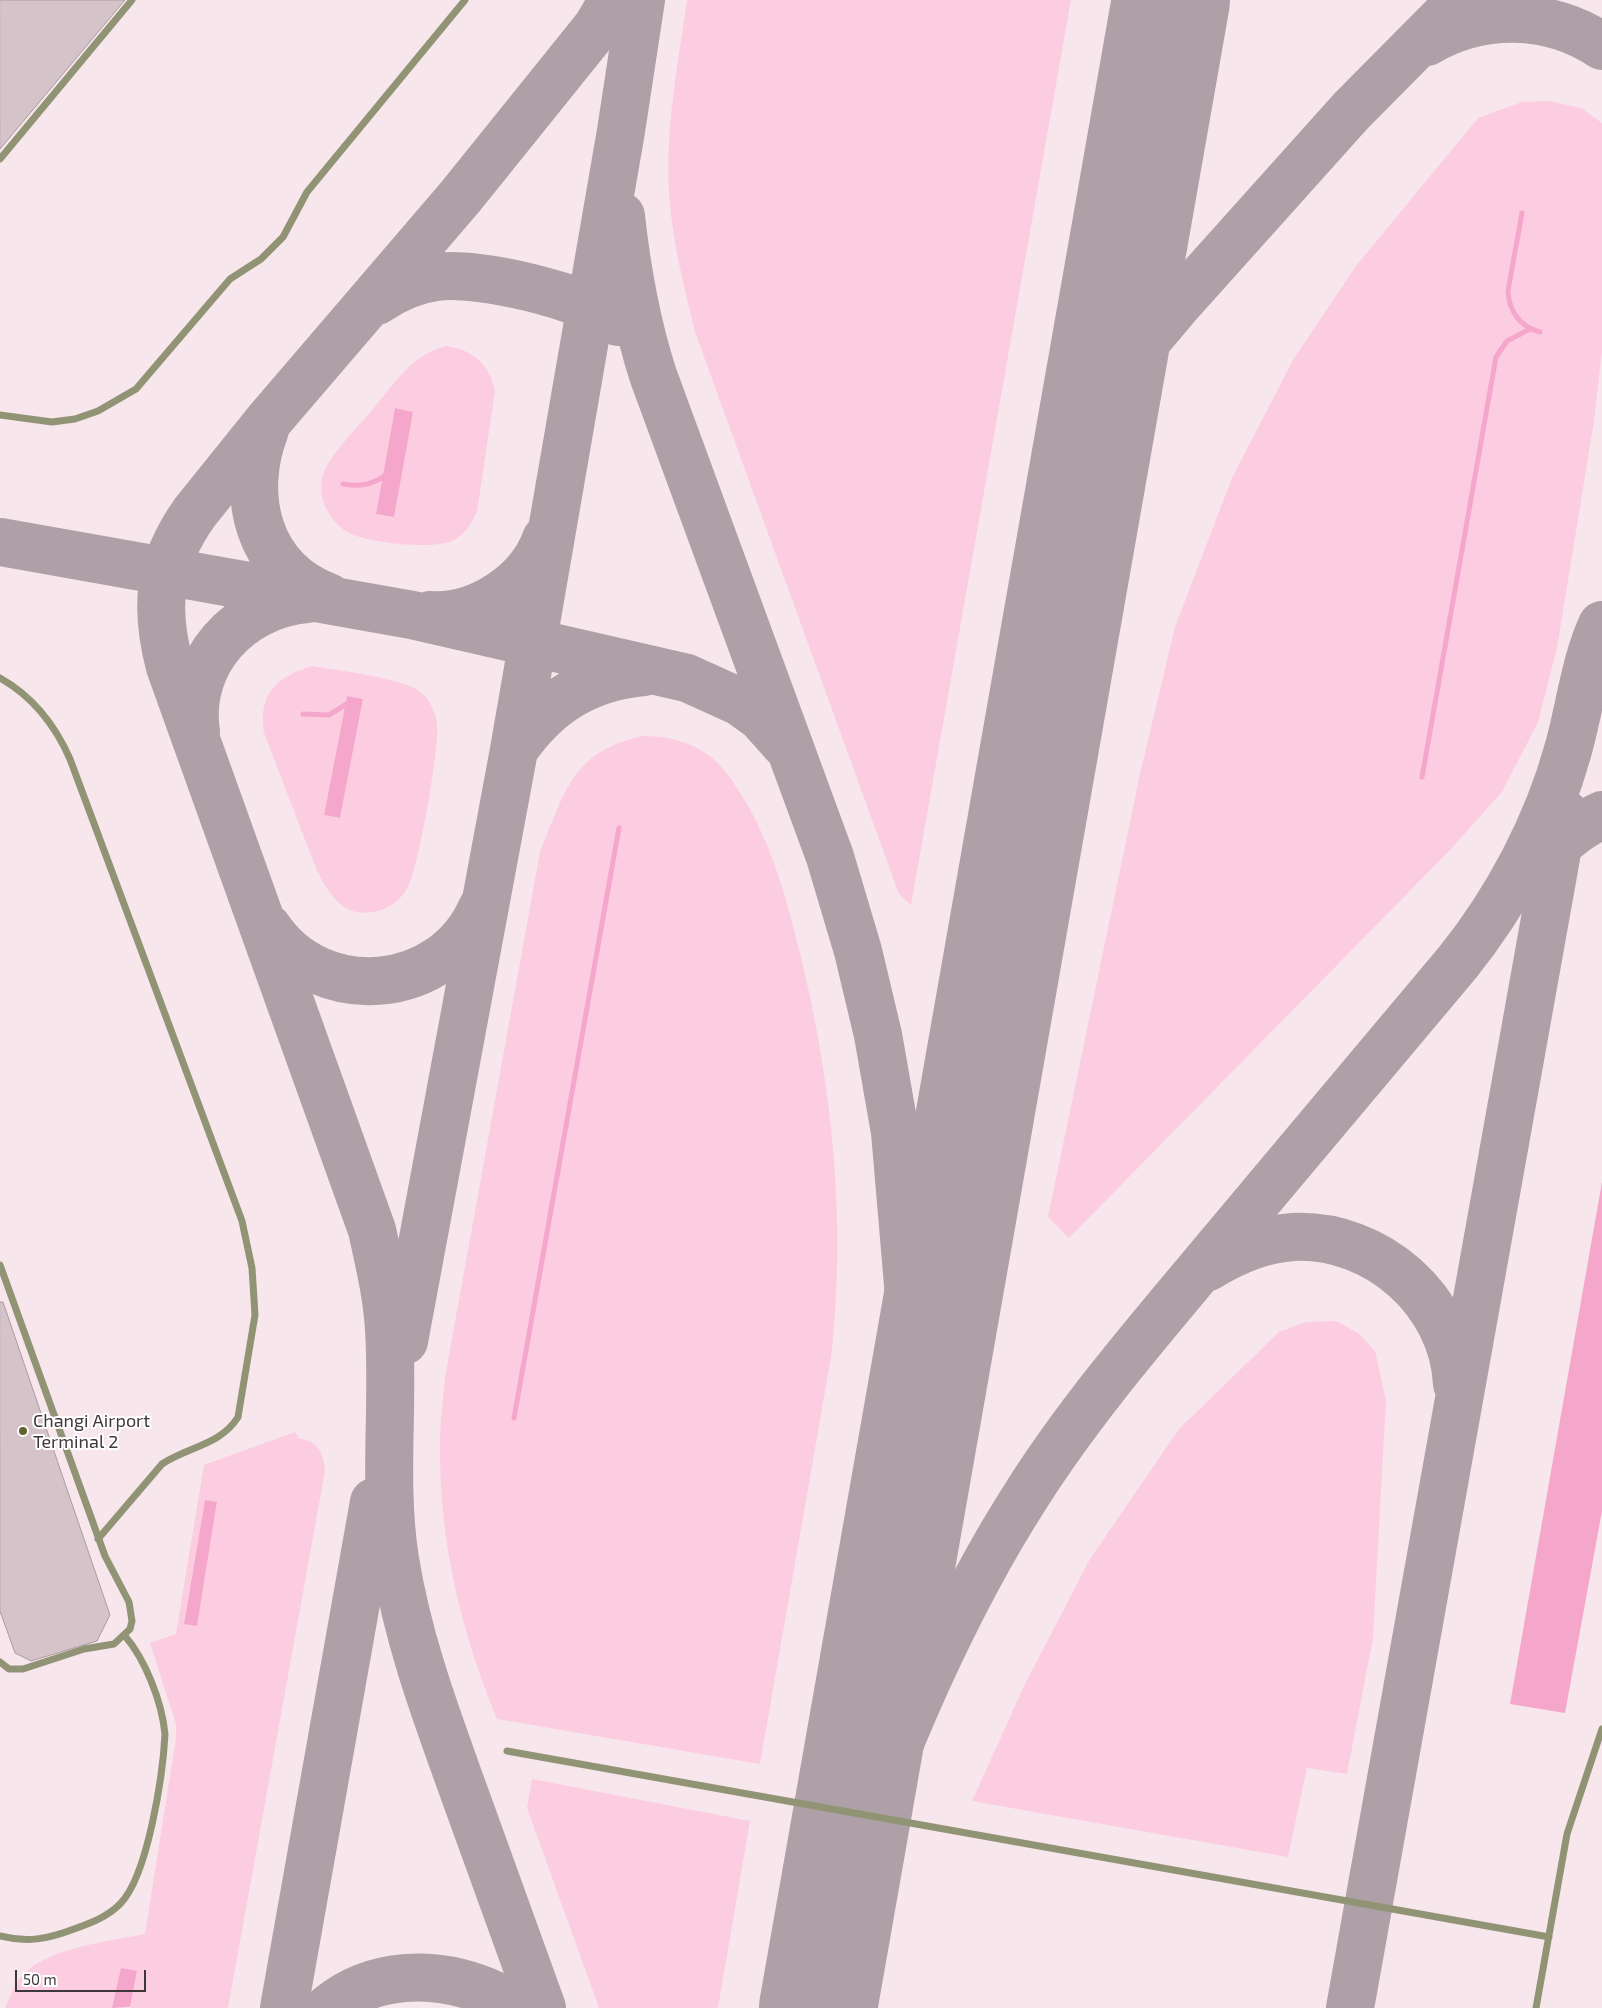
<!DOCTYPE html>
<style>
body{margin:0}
#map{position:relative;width:1602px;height:2008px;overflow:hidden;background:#f8e6ed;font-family:"Exo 2",sans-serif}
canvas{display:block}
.scale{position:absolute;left:15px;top:1970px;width:131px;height:22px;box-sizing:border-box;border:2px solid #3e373a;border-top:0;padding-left:6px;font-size:15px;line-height:18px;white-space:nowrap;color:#3e373a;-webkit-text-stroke:4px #fff;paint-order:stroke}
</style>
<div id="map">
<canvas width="1602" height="2008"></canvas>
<div class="scale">50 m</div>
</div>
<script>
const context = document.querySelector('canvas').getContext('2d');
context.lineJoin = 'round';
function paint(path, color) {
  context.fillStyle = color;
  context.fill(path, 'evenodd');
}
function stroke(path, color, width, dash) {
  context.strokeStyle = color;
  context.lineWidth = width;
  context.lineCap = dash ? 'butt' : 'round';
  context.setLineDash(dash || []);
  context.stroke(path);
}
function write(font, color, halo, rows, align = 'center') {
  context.font = font + ' "Exo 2",sans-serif';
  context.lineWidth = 4;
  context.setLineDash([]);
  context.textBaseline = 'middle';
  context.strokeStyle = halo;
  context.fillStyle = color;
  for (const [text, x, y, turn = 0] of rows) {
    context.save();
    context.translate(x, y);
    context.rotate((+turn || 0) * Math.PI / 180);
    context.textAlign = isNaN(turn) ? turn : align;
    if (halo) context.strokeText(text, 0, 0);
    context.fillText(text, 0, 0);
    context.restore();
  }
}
const green = new Path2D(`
 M687,0H1071L911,905L899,894L695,332C684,286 672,241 669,193C665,129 678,64 687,0Z
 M1549,101L1581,108L1602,123V351L1594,421L1557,648L1538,722L1502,792L1448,852L1069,1238L1048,1217L1140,774L1175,627L1232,478L1293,360L1356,266L1478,118L1522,102Z
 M446,346C474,350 489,364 495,391L477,512C471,523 467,532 456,539C438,551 368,543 349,533C330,523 316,497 323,475C328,456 360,425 373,409C395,383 411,355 446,346ZM395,408L413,412L393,517L376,514Z
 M312,666C338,671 403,677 422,693C429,699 436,714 437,723C440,746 419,866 408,887C396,911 359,923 338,902C329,893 323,882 317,871L264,733C258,694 276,677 312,666ZM347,696L363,699L340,818L324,815Z
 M643,736C673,736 704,745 724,770C766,823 784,888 800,953C832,1084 847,1222 831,1357L760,1764L497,1719C461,1631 439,1541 440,1445C440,1422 443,1399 445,1377L540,852C565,792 572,751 643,736Z
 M1336,1321L1358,1333L1375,1351L1386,1401L1373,1638L1347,1774L1307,1768L1288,1857L972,1801L1025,1684L1090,1559L1179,1429L1279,1332L1306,1322Z
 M295,1432L299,1439C318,1440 324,1454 325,1471L228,2008H130L137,1971L112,2008H5C10,1998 14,1985 21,1977C45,1948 110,1941 145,1934L176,1738V1724L150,1643L176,1634L204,1465ZM205,1500L217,1503L197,1625L184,1623Z
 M532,1779L750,1821L718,2008H599L527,1808Z`);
const water = new Path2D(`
 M395,408L413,412L394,517L376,514Z
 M347,696L363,699L340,818L324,815Z
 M1602,1182V1511L1565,1713L1510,1704Z
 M205,1500L217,1502L197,1626L184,1624Z
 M121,1968L137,1971L130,2007L112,2008Z`);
const stream = new Path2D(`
 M1522,213L1508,291C1509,311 1520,327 1540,332
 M343,484C360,487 373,485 387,474
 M303,714L329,715L350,702
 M1422,777L1496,357L1507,341L1530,329
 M514,1418L619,828`);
const taxiway = new Path2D(`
 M1427,42C1482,10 1549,11 1602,46
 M621,216C627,271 636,322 653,375L830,857L858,951L878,1035L895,1132L910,1308L909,1378L896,1561
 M377,301C394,289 414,280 436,277C479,271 583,296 618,322
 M1102,394L1177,305L1351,111L1461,0
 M265,430C240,495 257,570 328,597
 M0,542L412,615L687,678L740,702L761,717L785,744
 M430,615C478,618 530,584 546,539
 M196,732C186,662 239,605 307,599
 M514,750C546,703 587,677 644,672
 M1545,859C1561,840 1580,825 1602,815
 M268,928C321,1007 444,996 482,908
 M1208,1267C1234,1251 1262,1239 1293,1237C1376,1233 1453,1300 1457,1384
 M404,1341L514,750L621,131L641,0
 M836,1902C892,1760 944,1623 1027,1494C1081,1409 1147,1333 1212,1255C1294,1157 1376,1060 1458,962C1507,901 1547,826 1568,750C1579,712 1585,661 1602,625
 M284,2008L374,1502
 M329,2008C372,1972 434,1970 485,1991C495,1995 506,2000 515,2008
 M542,2008C516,1937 491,1866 465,1795C437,1717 408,1641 395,1559C383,1483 394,1406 389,1329C387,1295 379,1262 372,1230L170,667C154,607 158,564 195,512L269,420L461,196L597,27L613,0
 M1350,2008L1564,813`);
const runway = new Path2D(`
 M818,2008L1171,0`);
const building = new Path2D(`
 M0,0H125L0,149Z
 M0,1302H3L110,1615L97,1641L31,1661L15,1653L0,1611Z`);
const lane = new Path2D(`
 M0,159L132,0
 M0,415L52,422L75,419L98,411L136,389L230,279L261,259L283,237L307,192L465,0
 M0,678C32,696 55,725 70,759L242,1221L252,1268L255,1315L238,1417C221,1445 187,1447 162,1464L98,1539
 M0,1265L105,1556L129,1602L132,1621L130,1629L114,1644L84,1649L23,1669H9L0,1662
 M507,1751L1549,1937
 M0,1936C27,1943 48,1939 74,1929C91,1923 107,1917 120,1904C148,1876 163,1774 165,1734C162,1702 145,1659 125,1636
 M1536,2008L1567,1834L1602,1729`);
const markers = [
 [23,1431,5,"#606230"]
];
const poiNames = [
 ["Changi Airport",33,1421],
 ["Terminal 2",33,1442]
];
paint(green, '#fccde1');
paint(water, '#f5a7cb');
stroke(stream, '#f5a7cb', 5);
stroke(taxiway, '#aea0a6', 48);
stroke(runway, '#aea0a6', 118);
paint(building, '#d5c3ca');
stroke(building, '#ac9aa1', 1);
stroke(lane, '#919474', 7);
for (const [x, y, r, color] of markers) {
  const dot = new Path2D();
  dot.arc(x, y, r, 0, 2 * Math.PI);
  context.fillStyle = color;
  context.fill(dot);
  stroke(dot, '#fff', 2);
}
write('18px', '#3e373a', '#fff', poiNames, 'left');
</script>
